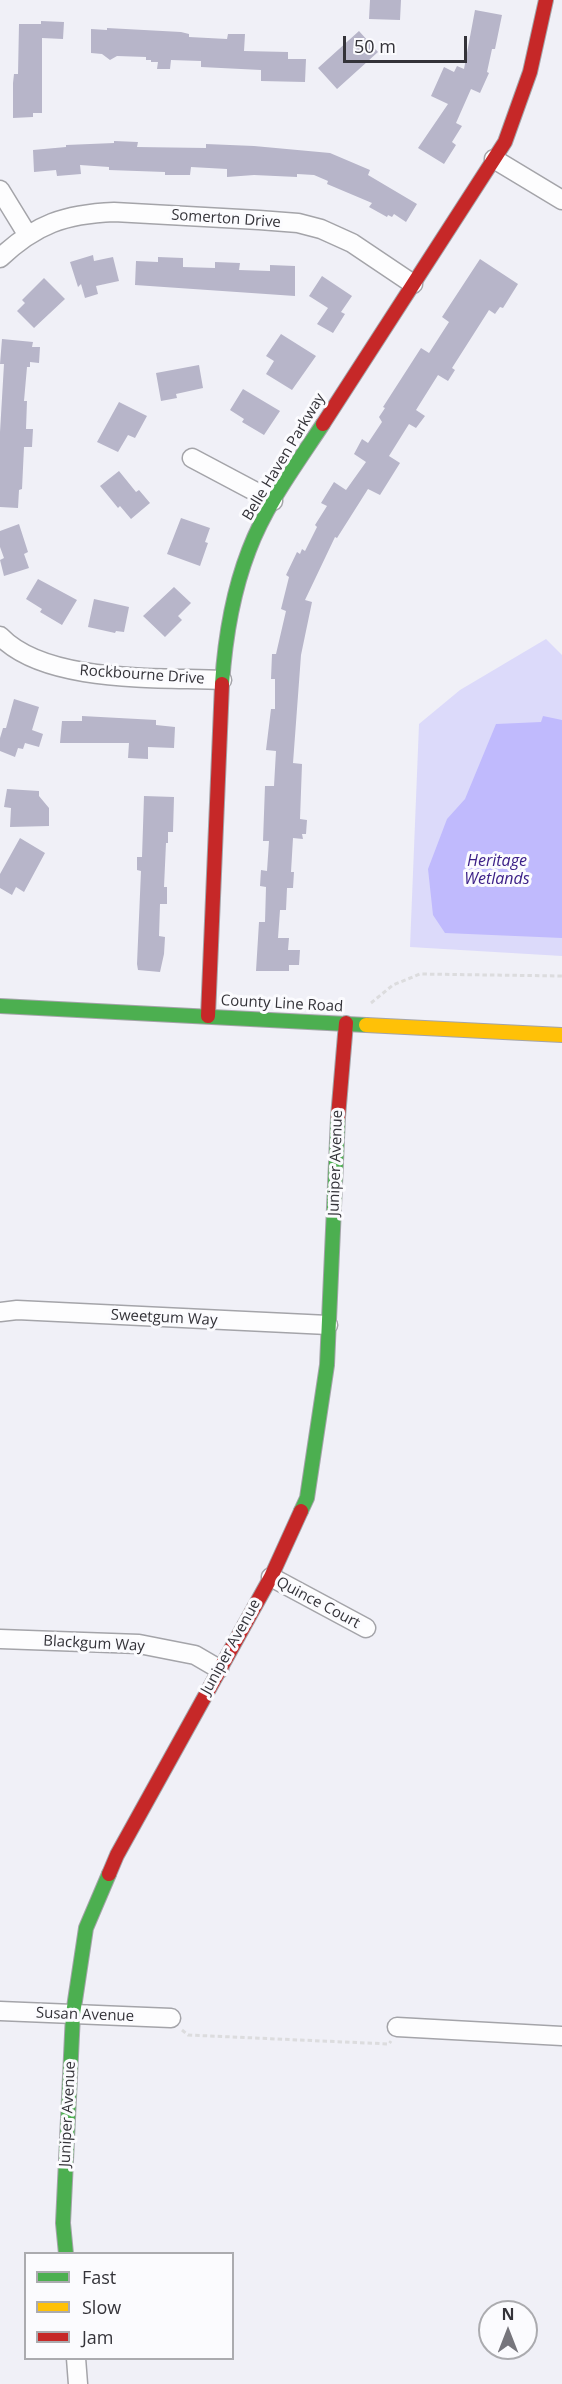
<!DOCTYPE html>
<style>
body{margin:0}
#map{position:relative;width:562px;height:2384px;overflow:hidden;background:#f0f0f7;font-family:"Open Sans",sans-serif}
canvas{display:block}
.legend{position:absolute;left:24px;top:2252px;width:210px;height:108px;box-sizing:border-box;background:#fbfbfe;border:2px solid #ababaf;margin:0;padding:8px 10px;list-style:none;font-size:18px;color:#343339}
.legend li{display:flex;align-items:center;gap:12px;height:30px}
.legend b{width:30px;border:2px solid #ababaf}
.north{position:absolute;left:478px;top:2300px;width:60px;height:60px;box-sizing:border-box;background:#fbfbfe;border:2px solid #ababaf;border-radius:50%;rotate:0deg;font-size:16px;font-weight:700;line-height:24px;text-align:center;color:#343339}
.north::after{content:'';display:block;margin:auto;width:21px;height:27px;background:#76757c;clip-path:polygon(50% 0,100% 100%,50% 72%,0 100%)}
.scale{position:absolute;left:343px;top:36px;width:124px;height:27px;box-sizing:border-box;border:3px solid #343339;border-top:0;padding-left:8px;font-size:18px;line-height:21px;white-space:nowrap;color:#343339;-webkit-text-stroke:4px #fbfbfe;paint-order:stroke}
</style>
<div id="map">
<canvas width="562" height="2384"></canvas>
<ul class="legend">
<li><b style="height:8px;background:#4caf50"></b>Fast</li>
<li><b style="height:8px;background:#ffc107"></b>Slow</li>
<li><b style="height:8px;background:#c62828"></b>Jam</li>
</ul>
<div class="north">N</div>
<div class="scale">50 m</div>
</div>
<script>
const context = document.querySelector('canvas').getContext('2d');
context.lineJoin = 'round';
function paint(path, color) {
  context.fillStyle = color;
  context.fill(path, 'evenodd');
}
function stroke(path, color, width, dash) {
  context.strokeStyle = color;
  context.lineWidth = width;
  context.lineCap = dash ? 'butt' : 'round';
  context.setLineDash(dash || []);
  context.stroke(path);
}
function write(font, color, halo, rows, align = 'center') {
  context.font = font + ' "Open Sans",sans-serif';
  context.lineWidth = 6;
  context.setLineDash([]);
  context.textBaseline = 'middle';
  context.strokeStyle = halo;
  context.fillStyle = color;
  for (const [text, x, y, turn = 0] of rows) {
    context.save();
    context.translate(x, y);
    context.rotate((+turn || 0) * Math.PI / 180);
    context.textAlign = isNaN(turn) ? turn : align;
    if (halo) context.strokeText(text, 0, 0);
    context.fillText(text, 0, 0);
    context.restore();
  }
}
const green = new Path2D(`
 M546,639L562,655V956L410,947L419,724L460,690Z`);
const water = new Path2D(`
 M543,716L562,720V938L445,933L433,915L428,869L447,819L465,799L496,724L541,722Z`);
const building = new Path2D(`
 M370,0H401L400,20L369,19Z
 M475,10L502,15L495,49H492L487,72L489,73L480,93L471,89L456,123L462,126L452,142L456,145L444,164L418,148L448,104L431,96L444,67L454,72L457,66L464,69Z
 M41,21L64,22L63,39L42,38V113H33V117L13,118V83L14,74H18L19,24H41Z
 M107,28L181,32L189,34V37L227,39L228,34H245L244,51L288,52V59H306L305,82L261,81V70L201,67V61L171,60L170,69H157L158,62H151V60H146V57L117,56L110,60L102,54L91,53V29L107,30Z
 M359,31L378,52L337,89L318,68Z
 M114,141L138,142L137,147L206,148V144L254,146L330,153L370,170L368,175L417,204L406,222L394,214L392,217L388,215L387,217L369,207L372,203L327,184L328,181L314,175L297,174V177L254,175L227,177V169L191,167L190,175H165V172L109,170V167L80,165L81,174L57,176L56,170L34,172L33,150L66,147V145L114,143Z
 M93,255L94,261L113,257L119,281L96,286L98,294L85,298L81,284L78,287L70,262Z
 M158,257L183,258V267L215,268V262L240,263L239,270L270,271V265L295,266V296L135,285L136,261L158,262Z
 M480,259L518,284L503,308L500,307L495,314L489,310L452,368L455,370L448,381L438,375L416,410L425,416L416,428L409,424L389,456L400,463L380,495L368,489L337,538L335,537L305,600L312,602L301,655L293,763L302,764L300,819L307,820L306,834H302L303,839L293,838L291,872H294L293,888H287L286,910H280L278,938H289L288,950H300L299,965H289V971H256L259,922H265L266,887L260,886L261,870L267,871L269,841H263L265,786H274L276,751L266,750L271,709H275V679H271L272,654H276L286,611L281,609L289,577L286,575L297,552L300,554L302,549L305,551L317,527L315,525L327,506L321,503L334,482L346,490L366,462L354,454L362,439L368,443L382,422L379,417L385,408L383,407L421,348L429,353L449,322L442,317Z
 M322,276L352,296L341,312L345,314L333,333L317,324L328,308L309,296Z
 M44,278L65,299L34,328L17,311L25,303L22,300Z
 M281,334L316,356L292,390L266,374L274,361L266,356Z
 M2,339L33,342L32,347H40L39,363L30,362V367H27L24,401H27L26,429H33L32,447H24L22,489L19,490L18,508L0,507V432L4,364H0Z
 M199,365L203,388L176,394L177,398L161,401L156,373Z
 M243,389L280,411L264,435L242,422L244,419L230,410Z
 M119,402L147,416L135,438L128,435L118,452L97,442Z
 M119,471L136,492L139,490L150,503L131,519L120,506L118,508L100,486Z
 M181,518L210,528L205,542L208,543L200,566L167,554Z
 M19,524L28,552L24,554L29,568L4,576L0,560L4,558L0,547V531Z
 M38,579L77,600L62,625L40,612L42,609L26,599Z
 M174,587L191,603L178,616L182,620L165,637L143,616Z
 M94,599L129,607L124,632L116,631L115,633L88,627Z
 M14,699L39,707L32,730L43,734L39,747L25,743L23,749L18,748L15,757L0,751V738L3,728H6Z
 M82,716L156,720V725L175,727L174,748L148,747V759L128,758L129,743H60L62,721H82Z
 M7,789L39,791V796L49,808V826L10,827L11,808L4,807Z
 M144,796L174,797L173,832H168V843H166L164,887H167V904H160L159,936L165,937L164,954L160,972L138,970L137,964L141,871L137,870V857H142Z
 M20,838L45,853L24,892L16,887L12,895L0,888V874Z`);
const path = new Path2D(`
 M371,1003L393,985L420,974L562,976
 M182,2030L188,2035L389,2044L391,2041`);
const street = new Path2D(`
 M494,159L562,200
 M0,190L27,234
 M0,258C36,224 65,214 114,212L259,220L298,223L321,229L352,243L413,284
 M192,458L273,501
 M0,636C46,684 159,677 222,680
 M0,1312L17,1310L328,1325
 M271,1577L366,1628
 M0,1639L139,1644L195,1655L219,1669
 M0,2011L171,2018
 M397,2027L562,2036
 M76,2358L78,2384`);
const fast = new Path2D(`
 M222,684C225,639 232,594 249,550C266,505 296,465 323,424
 M0,1006L366,1025
 M301,1511L307,1498L327,1365L338,1117
 M66,2254L63,2223L73,2014L86,1928L109,1874`);
const slow = new Path2D(`
 M366,1025L562,1035`);
const jam = new Path2D(`
 M323,424L505,142L530,72L546,0
 M208,1016L222,684
 M338,1117L346,1023
 M109,1874L117,1855L271,1577L301,1511`);
const streetNames = [
 ["Somerton Drive",226,219,4],
 ["Belle Haven Parkway",284,457,-59],
 ["Rockbourne Drive",142,675,4],
 ["County Line Road",282,1004,3],
 ["Juniper Avenue",336,1163,-88],
 ["Sweetgum Way",164,1318,3],
 ["Quince Court",318,1603,28],
 ["Blackgum Way",94,1644,3],
 ["Juniper Avenue",231,1647,-61],
 ["Susan Avenue",85,2015,2],
 ["Juniper Avenue",68,2114,-87]
];
const waterNames = [
 ["Heritage",497,861],
 ["Wetlands",497,879]
];
paint(green, '#dcdafa');
paint(water, '#c0bafd');
paint(building, '#b7b5c9');
stroke(street, '#a4a4a9', 21);
stroke(fast, '#a4a4a9', 16);
stroke(slow, '#a4a4a9', 16);
stroke(jam, '#a4a4a9', 16);
stroke(path, '#dcdcde', 3, [4.5, 3]);
stroke(street, '#fdfdfe', 18);
stroke(fast, '#4caf50', 14);
stroke(slow, '#ffc107', 14);
stroke(jam, '#c62828', 14);
write('15px', '#343339', '#fbfbfe', streetNames);
write('italic 16px', '#3c2087', '#fbfbfe', waterNames);
</script>
